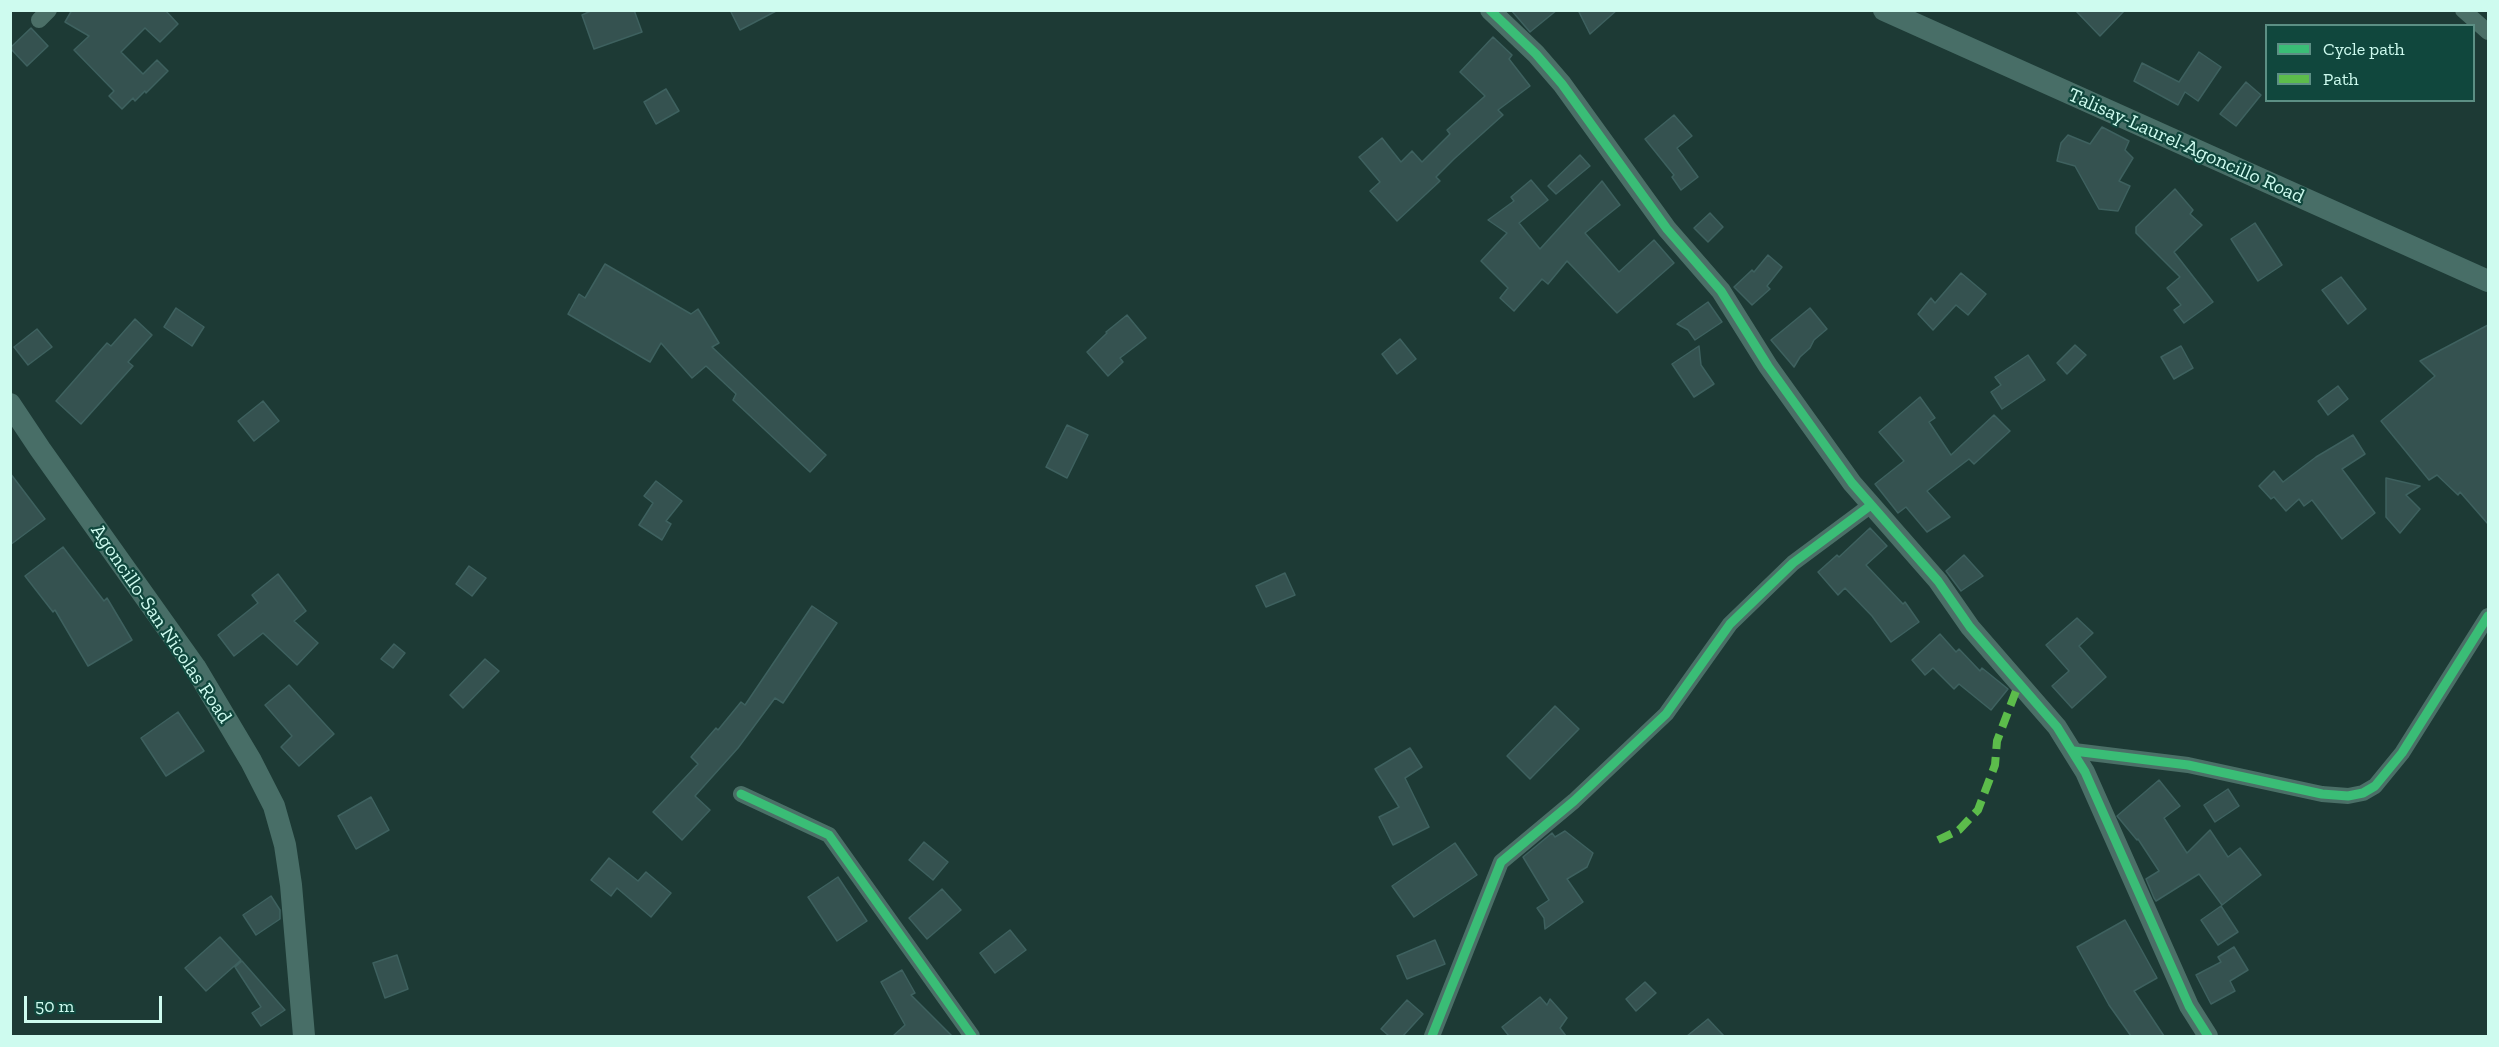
<!DOCTYPE html>
<style>
body{margin:0}
#map{position:relative;width:2499px;height:1047px;overflow:hidden;background:#1d3a35;font-family:"Zilla Slab",serif}
canvas{display:block}
.frame{position:absolute;inset:0;border:12px solid #cefbef;pointer-events:none}
.legend{position:absolute;left:2265px;top:24px;width:210px;height:78px;box-sizing:border-box;background:#10473d;border:2px solid #5c8f84;margin:0;padding:8px 10px;list-style:none;font-size:18px;color:#cefbef}
.legend li{display:flex;align-items:center;gap:12px;height:30px}
.legend b{width:30px;border:2px solid #5c8f84}
.scale{position:absolute;left:24px;top:996px;width:138px;height:27px;box-sizing:border-box;border:3px solid #cefbef;border-top:0;padding-left:8px;font-size:18px;line-height:21px;white-space:nowrap;color:#cefbef;-webkit-text-stroke:4px #10473d;paint-order:stroke}
</style>
<div id="map">
<canvas width="2499" height="1047"></canvas>
<div class="frame"></div>
<ul class="legend">
<li><b style="height:8px;background:#3abd76"></b>Cycle path</li>
<li><b style="height:8px;background:#5cbc4b"></b>Path</li>
</ul>
<div class="scale">50 m</div>
</div>
<script>
const context = document.querySelector('canvas').getContext('2d');
context.lineJoin = 'round';
function paint(path, color) {
  context.fillStyle = color;
  context.fill(path, 'evenodd');
}
function stroke(path, color, width, dash) {
  context.strokeStyle = color;
  context.lineWidth = width;
  context.lineCap = dash ? 'butt' : 'round';
  context.setLineDash(dash || []);
  context.stroke(path);
}
function write(font, color, halo, rows, align = 'center') {
  context.font = font + ' "Zilla Slab",serif';
  context.lineWidth = 4.5;
  context.setLineDash([]);
  context.textBaseline = 'middle';
  context.strokeStyle = halo;
  context.fillStyle = color;
  for (const [text, x, y, turn = 0] of rows) {
    context.save();
    context.translate(x, y);
    context.rotate((+turn || 0) * Math.PI / 180);
    context.textAlign = isNaN(turn) ? turn : align;
    if (halo) context.strokeText(text, 0, 0);
    context.fillText(text, 0, 0);
    context.restore();
  }
}
const building = new Path2D(`
 M72,10H165L178,24L160,42L145,28L121,52L143,74L157,60L168,71L146,93L145,91L135,101L133,98L122,109L109,96L114,91L74,50L89,36L65,22Z
 M593,10H634L642,32L594,49L582,15Z
 M730,10H778L740,30Z
 M1511,10H1557L1530,32Z
 M1578,10H1617L1590,34Z
 M2075,10H2125L2100,36Z
 M31,28L48,46L27,66L10,48Z
 M1493,37L1512,55L1509,59L1530,86L1498,110L1503,115L1454,159L1436,177L1440,181L1397,221L1370,191L1380,182L1359,157L1382,138L1401,162L1412,151L1422,162L1450,134L1447,130L1485,96L1460,72Z
 M2199,52L2221,67L2198,101L2185,92L2178,105L2134,81L2142,63L2179,82Z
 M2246,82L2261,95L2236,126L2220,114Z
 M666,89L679,111L656,124L644,102Z
 M1674,115L1692,136L1677,148L1698,177L1681,190L1672,177L1674,175L1645,139Z
 M2102,127L2129,141L2125,150L2133,158L2119,181L2130,186L2118,211L2099,209L2075,166L2057,161L2061,143L2068,135L2090,144Z
 M1580,155L1590,166L1556,194L1548,186Z
 M1531,180L1548,200L1519,223L1540,249L1602,181L1620,205L1585,233L1619,272L1654,240L1674,263L1617,313L1567,261L1548,284L1542,279L1514,311L1500,298L1508,288L1481,261L1507,233L1488,220L1514,201L1511,197Z
 M2175,189L2193,210L2190,214L2202,225L2174,252L2213,302L2184,323L2174,310L2181,305L2167,288L2180,277L2136,233V227Z
 M1710,213L1723,227L1708,242L1694,228Z
 M2255,223L2282,265L2258,281L2231,239Z
 M1768,255L1782,267L1767,286L1770,289L1752,305L1734,287L1752,270L1754,272Z
 M605,264L691,314L698,309L719,343L712,347L826,455L810,472L733,400L736,394L706,366L692,378L661,343L650,362L568,314L579,294L585,298Z
 M1961,273L1986,294L1968,315L1956,305L1933,330L1918,314L1931,298L1935,303Z
 M2341,277L2366,309L2348,324L2322,290Z
 M1708,302L1722,322L1695,340L1688,330L1677,324Z
 M176,308L204,327L192,346L164,327Z
 M1810,308L1827,329L1814,340L1810,348L1800,357L1794,367L1771,340Z
 M1127,315L1146,338L1120,358L1123,362L1108,376L1087,352L1107,333L1106,332Z
 M135,319L152,335L128,362L133,366L81,424L56,401L107,343L111,346Z
 M2488,325V524L2460,492L2458,495L2437,475L2429,480L2381,421L2435,376L2420,361Z
 M37,329L52,347L28,365L14,347Z
 M1400,339L1416,359L1397,374L1382,354Z
 M2075,345L2086,355L2067,374L2057,363Z
 M1699,346L1701,365L1714,384L1694,397L1672,364Z
 M2181,346L2193,368L2174,379L2161,357Z
 M2028,355L2045,380L2002,409L1991,392L2001,385L1995,377Z
 M2338,386L2348,399L2328,415L2318,401Z
 M1920,397L1935,418L1929,422L1951,455L1994,415L2010,431L1974,464L1969,459L1927,491L1950,517L1927,532L1906,507L1898,513L1875,484L1904,461L1879,432Z
 M263,401L279,421L254,441L238,421Z
 M1067,425L1088,435L1067,478L1046,467Z
 M2353,435L2365,454L2342,469L2375,513L2342,539L2312,500L2304,506L2299,499L2286,511L2274,497L2271,499L2259,486L2274,471L2283,482L2316,457Z
 M10,473L45,519L10,545Z
 M2386,478L2420,486L2406,495L2420,509L2400,533L2386,517Z
 M656,481L682,501L666,521L671,524L662,540L639,525L653,503L644,496Z
 M1870,528L1887,546L1866,565L1903,604L1905,602L1919,622L1891,642L1872,616L1845,588L1838,595L1818,572L1837,555L1839,557Z
 M63,547L104,601L107,598L132,640L88,666L55,610L53,612L25,576Z
 M1964,555L1983,576L1961,591L1946,571Z
 M469,566L486,578L472,596L456,584Z
 M1285,573L1295,595L1266,607L1256,586Z
 M278,574L306,611L294,621L318,643L297,665L263,633L234,656L218,635L258,603L252,595Z
 M812,606L837,623L783,703L775,698L738,748L695,796L710,810L682,840L653,812L698,764L691,757L716,728L718,730L741,702L745,705Z
 M2077,618L2093,633L2079,646L2106,677L2072,708L2052,686L2069,671L2046,645Z
 M1940,634L1956,652L1959,649L1980,671L1982,668L2008,689L1991,710L1959,684L1954,689L1933,668L1925,675L1912,660Z
 M394,644L405,653L393,668L381,659Z
 M485,659L499,671L463,708L450,695Z
 M289,685L334,734L299,766L281,747L292,736L265,705Z
 M1555,706L1579,729L1530,779L1507,756Z
 M178,712L204,751L166,776L141,738Z
 M1410,748L1422,767L1405,778L1429,827L1393,845L1379,817L1399,807L1375,769Z
 M2159,780L2180,806L2164,818L2187,853L2210,830L2228,857L2240,848L2261,875L2222,905L2199,874L2156,901L2154,898L2146,879L2159,871L2138,839L2137,840L2117,816Z
 M2228,789L2239,806L2215,822L2204,805Z
 M371,797L389,830L356,849L338,816Z
 M1565,831L1593,853L1587,867L1567,879L1583,902L1545,929L1544,918L1537,908L1549,900L1523,857L1552,833L1555,837Z
 M924,842L948,862L933,880L909,860Z
 M1455,843L1477,875L1414,917L1392,886Z
 M609,858L638,881L646,872L671,893L651,917L617,888L611,896L591,880Z
 M838,877L867,921L837,941L808,897Z
 M942,889L961,910L927,939L909,918Z
 M271,896L280,910V919L256,935L243,915Z
 M2221,906L2238,932L2218,945L2201,920Z
 M2125,920L2157,978L2134,991L2164,1036H2131L2109,1005L2077,947Z
 M1010,930L1026,950L995,973L980,953Z
 M220,937L241,960L206,991L185,968Z
 M1435,940L1445,964L1407,979L1397,956Z
 M2234,947L2248,970L2230,981L2235,991L2211,1004L2196,975L2221,962L2218,957Z
 M397,955L408,989L385,998L373,963Z
 M242,961L285,1010L261,1026L252,1013L261,1007L235,967Z
 M902,970L915,993L911,995L952,1036H893L905,1025L881,982Z
 M1645,982L1656,993L1636,1011L1626,999Z
 M1540,997L1547,1005L1550,999L1567,1018L1560,1028L1566,1036H1509L1502,1027Z
 M1407,1000L1423,1014L1403,1036H1389L1381,1029Z
 M1708,1019L1724,1036H1687Z`);
const minor = new Path2D(`
 M2463,10L2488,32
 M39,20L49,10
 M2074,751L2188,765L2322,794L2348,796L2363,793L2375,786L2402,753L2488,616
 M741,794L829,835L972,1036
 M1432,1036L1501,862L1574,801L1666,714L1730,624L1793,563L1871,505`);
const tertiary = new Path2D(`
 M1490,10L1536,54L1562,84L1667,229L1721,291L1768,366L1852,483L1938,581L1970,627L2057,727L2085,772L2189,1006L2208,1036`);
const secondary = new Path2D(`
 M1884,10L2488,281
 M10,404L40,449L195,667L251,761L274,806L285,845L291,885L304,1036`);
const quiet = new Path2D(`
 M1938,840L1959,830L1978,810L1995,765L1997,741L2019,683`);
const cycleway = new Path2D(`
 M1490,10L1536,54L1562,84L1667,229L1721,291L1768,366L1852,483L1938,581L1970,627L2057,727L2085,772L2189,1006L2208,1036
 M2074,751L2188,765L2322,794L2348,796L2363,793L2375,786L2402,753L2488,616
 M741,794L829,835L972,1036
 M1432,1036L1501,862L1574,801L1666,714L1730,624L1793,563L1871,505`);
const streetNames = [
 ["Talisay-Laurel-Agoncillo Road",2186,146,24],
 ["Agoncillo-San Nicolas Road",161,624,56]
];
paint(building, '#355250');
stroke(building, '#3e615f', 1.5);
stroke(minor, '#4b6f67', 16);
stroke(tertiary, '#4b6f67', 20);
stroke(secondary, '#486e67', 22);
stroke(quiet, '#5cbc4b', 8, [15, 8]);
stroke(cycleway, '#3abd76', 9);
write('20px', '#cefbef', '#10473d', streetNames);
</script>
